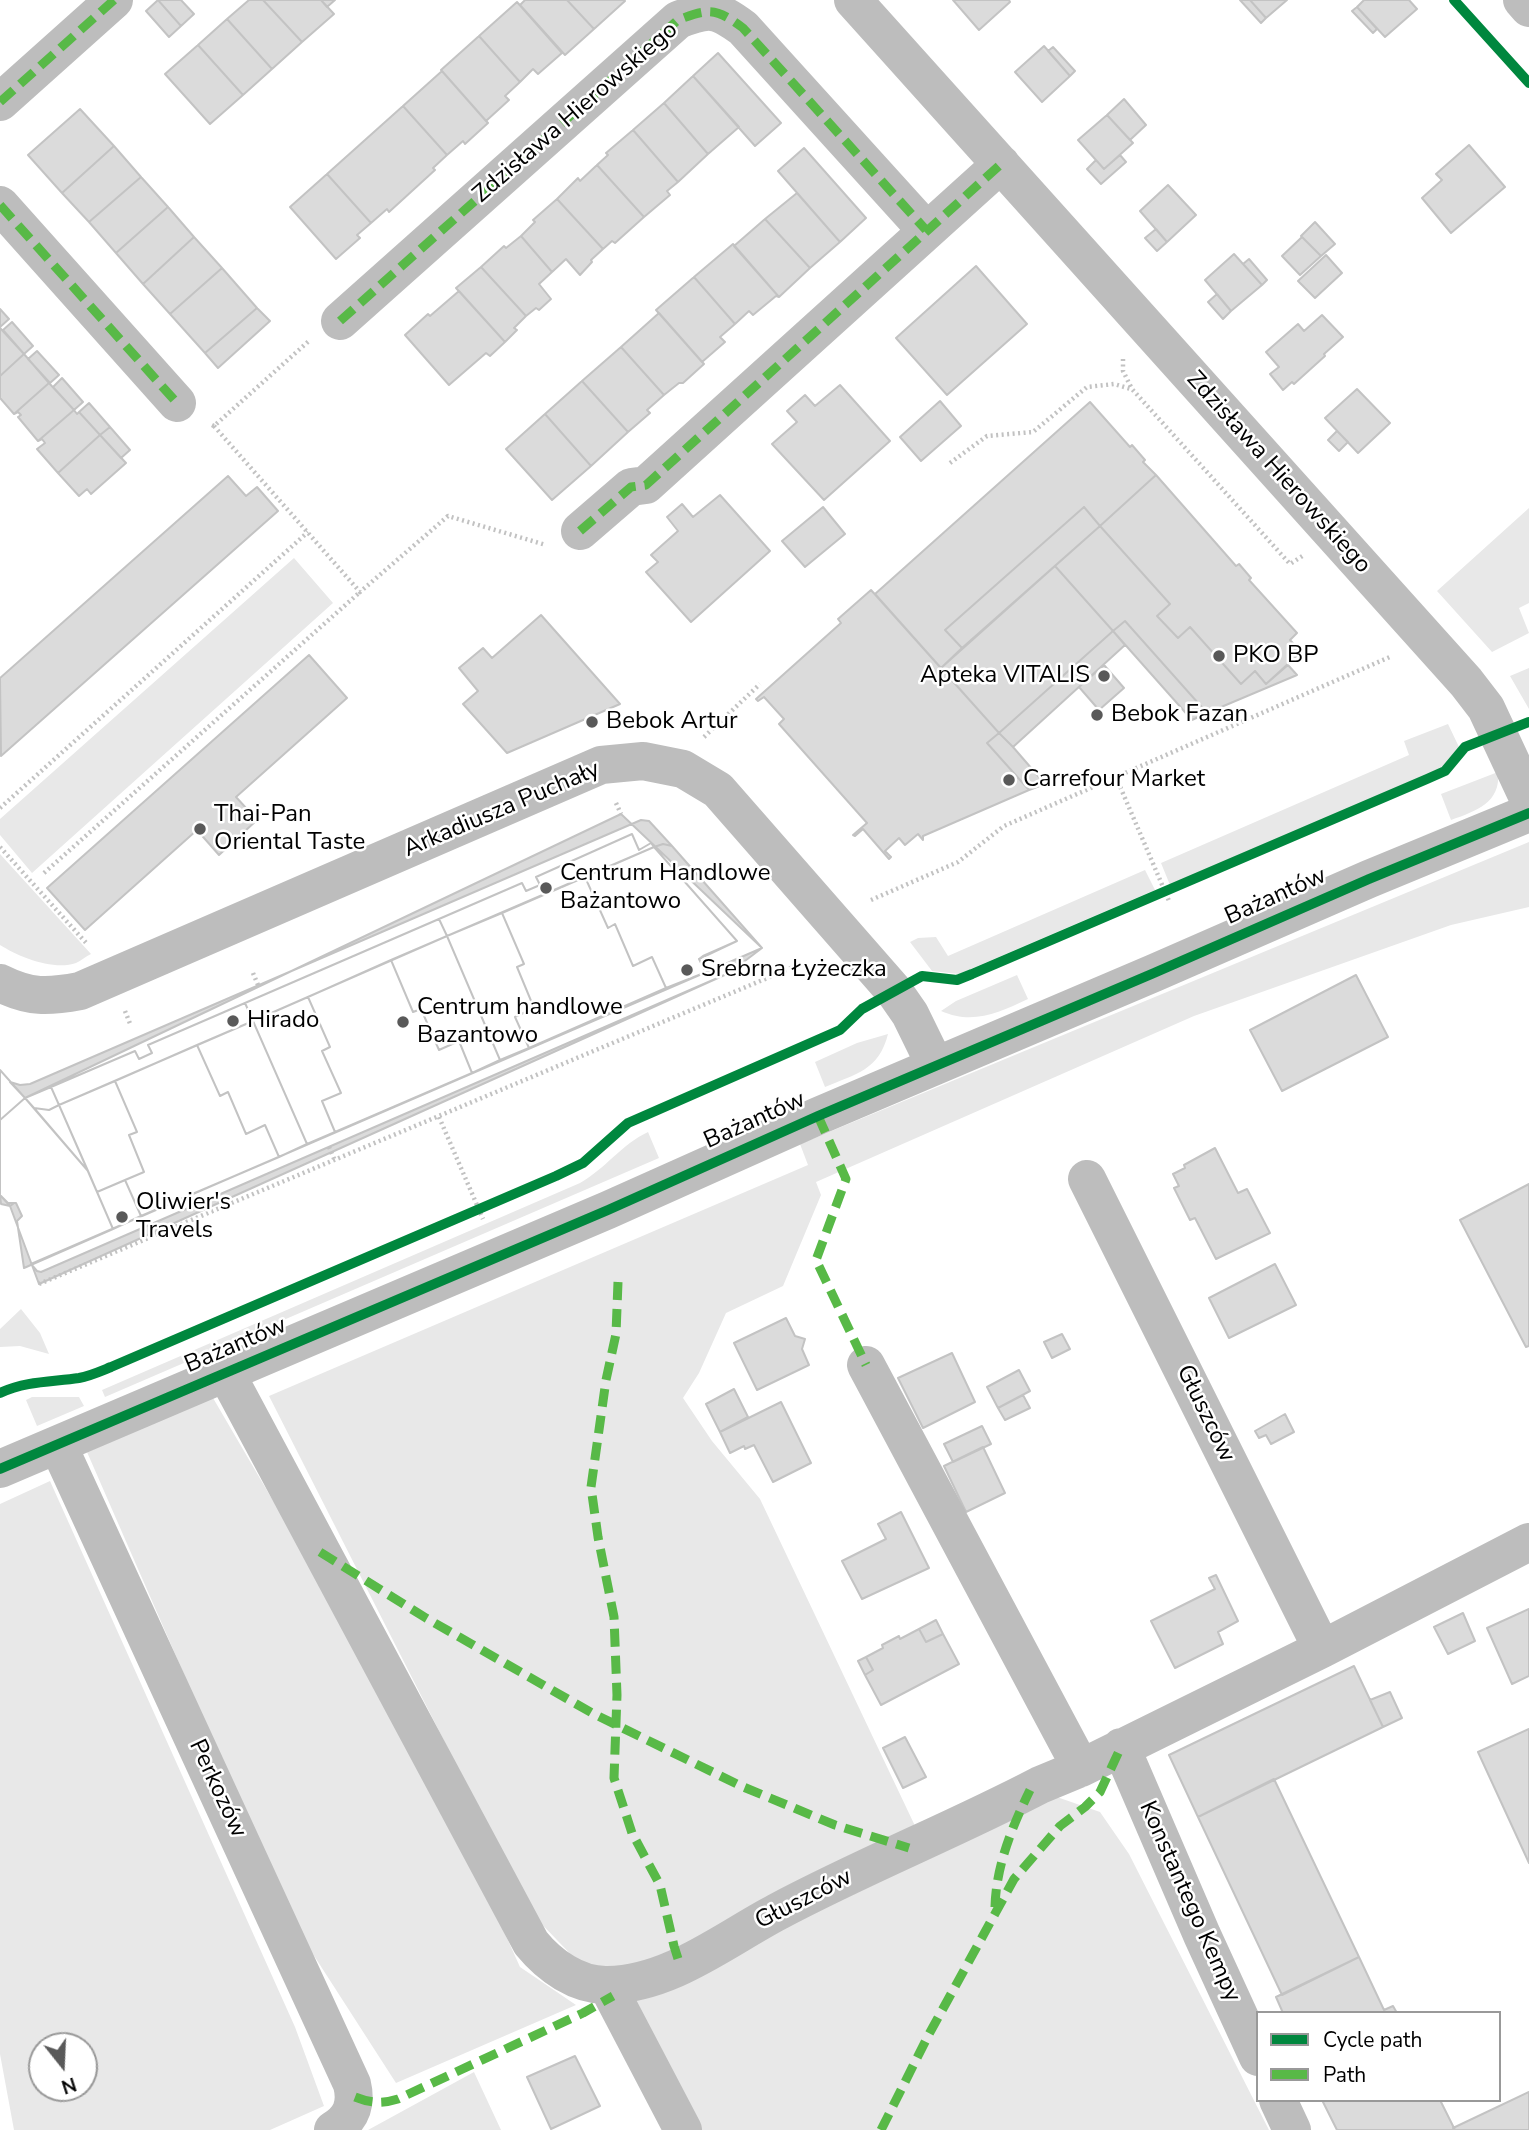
<!DOCTYPE html>
<meta charset="utf-8">
<style>
body{margin:0}
#map{position:relative;width:1529px;height:2130px;overflow:hidden;background:#fff;font-family:"Nunito Sans",sans-serif}
canvas{display:block}
.legend{position:absolute;left:1256px;top:2011px;width:245px;height:91px;box-sizing:border-box;background:#fff;border:2px solid #999;margin:0;padding:9px 12px;list-style:none;font-size:21px;color:#000}
.legend li{display:flex;align-items:center;gap:14px;height:35px}
.legend b{width:35px;border:2px solid #999}
.north{position:absolute;left:28px;top:2032px;width:70px;height:70px;box-sizing:border-box;background:#fff;border:2px solid #999;border-radius:50%;rotate:162deg;font-size:19px;font-weight:700;line-height:28px;text-align:center;color:#000}
.north::after{content:'';display:block;margin:auto;width:24px;height:32px;background:#595959;clip-path:polygon(50% 0,100% 100%,50% 72%,0 100%)}
</style>
<div id="map">
<canvas width="1529" height="2130"></canvas>
<ul class="legend">
<li><b style="height:9px;background:#00873e"></b>Cycle path</li>
<li><b style="height:9px;background:#58b947"></b>Path</li>
</ul>
<div class="north">N</div>
</div>
<script>
const context = document.querySelector('canvas').getContext('2d');
context.lineJoin = 'round';
function paint(path, color) {
  context.fillStyle = color;
  context.fill(path, 'evenodd');
}
function stroke(path, color, width, dash) {
  context.strokeStyle = color;
  context.lineWidth = width;
  context.lineCap = dash ? 'butt' : 'round';
  context.setLineDash(dash || []);
  context.stroke(path);
}
function write(font, color, halo, rows, align = 'center') {
  context.font = font + ' "Nunito Sans",sans-serif';
  context.lineWidth = 5;
  context.setLineDash([]);
  context.textBaseline = 'middle';
  context.strokeStyle = halo;
  context.fillStyle = color;
  for (const [text, x, y, turn = 0] of rows) {
    context.save();
    context.translate(x, y);
    context.rotate((+turn || 0) * Math.PI / 180);
    context.textAlign = isNaN(turn) ? turn : align;
    if (halo) context.strokeText(text, 0, 0);
    context.fillText(text, 0, 0);
    context.restore();
  }
}
const green = new Path2D(`
 M1529,508V603L1519,608L1529,633L1492,652L1437,591Z
 M294,558L333,603L32,873L0,835V819Z
 M1529,668V709L1510,676Z
 M1448,724L1459,747L1442,768L1170,885L1161,863L1409,755L1404,741Z
 M1498,772C1501,803 1476,811 1451,820L1441,794Z
 M1529,842V907L1451,925L1194,1016L816,1182L821,1195L783,1286L726,1313L699,1373L683,1398L712,1441L760,1499L916,1828L647,1970L581,1965L532,1914L269,1396L808,1165L800,1144Z
 M0,854L91,954C86,956 81,961 76,963C54,971 19,957 0,945Z
 M1145,870L1155,890L959,974L932,971L910,942L918,938L936,937L948,956Z
 M1017,975L1028,999C998,1013 973,1025 941,1011L956,1001Z
 M888,1034C879,1070 856,1074 825,1087L815,1062L857,1043Z
 M648,1132L659,1158L105,1397L102,1390L580,1183C605,1169 622,1144 648,1132Z
 M21,1309L40,1333L49,1354L20,1346L0,1347V1329Z
 M32,1397H79L84,1406L37,1426L26,1400Z
 M213,1398L331,1600L460,1834L520,1967L576,2005L396,2083L311,1951L207,1727L87,1452Z
 M50,1481L295,2027L324,2106L270,2130H14L0,2054V1504ZM42,2046H84V2088H42Z
 M1054,1796L1100,1812L1129,1854L1269,2130H675L610,2005Z
 M474,2072L501,2130H368Z`);
const building = new Path2D(`
 M158,0H181L194,14L181,26Z
 M158,0L181,26L169,37L146,11Z
 M249,0H263L302,42L272,69L227,19Z
 M263,0H321L334,14L302,42Z
 M321,0H335L327,7Z
 M525,0H567L594,29L565,55L520,5Z
 M567,0H624L625,1L594,29Z
 M953,0H1009L1010,2L979,30Z
 M1240,0H1250L1266,18L1261,23Z
 M1250,0H1287L1266,18Z
 M1364,0H1409L1417,9L1385,37L1357,7Z
 M517,2L562,53L538,74L533,69L520,82L479,36Z
 M1357,7L1377,29L1373,33L1352,11Z
 M227,19L272,69L243,95L198,45Z
 M479,36L520,82L505,96L509,100L486,121L441,70Z
 M198,45L243,95L210,124L165,74Z
 M1044,46L1070,76L1042,102L1015,72Z
 M1053,47L1075,71L1070,76L1048,51Z
 M718,53L781,123L755,146L693,76Z
 M442,71L488,123L465,144L463,141L447,155L403,106Z
 M693,76L739,127L708,154L664,103Z
 M1124,99L1146,125L1130,140L1107,115Z
 M664,103L708,154L678,182L633,130Z
 M403,106L447,155L433,168L435,170L389,212L387,209L371,223L327,174Z
 M80,109L114,146L62,193L28,155Z
 M1107,115L1133,143L1104,169L1078,140Z
 M633,130L678,182L667,191L670,195L644,217L597,165L608,155L606,153Z
 M1469,145L1505,187L1451,233L1422,198L1442,180L1436,174Z
 M114,146L141,177L89,222L62,193Z
 M804,148L866,218L840,242L778,171Z
 M1120,155L1126,162L1101,184L1087,169L1096,160L1104,169Z
 M597,165L644,217L615,243L612,241L603,249L557,199L578,178L580,181Z
 M327,174L371,223L357,235L360,238L336,259L290,207Z
 M141,177L168,207L116,253L89,222Z
 M1168,185L1196,215L1167,242L1140,211Z
 M797,193L840,242L810,268L765,219Z
 M557,199L603,249L591,260L592,262L580,275L566,259L552,272L521,236L535,222L533,220Z
 M168,207L194,237L143,284L116,253Z
 M765,219L810,268L779,297L734,246Z
 M1315,222L1335,244L1321,256L1301,236Z
 M1156,229L1167,242L1157,251L1145,238Z
 M521,236L552,272L539,284L551,299L539,310L536,308L526,316L481,267L504,246L506,248Z
 M194,237L222,268L170,314L143,284Z
 M1302,237L1321,256L1300,275L1282,256Z
 M733,244L779,297L776,296L753,315L749,311L735,324L694,277Z
 M1234,254L1262,285L1231,311L1205,280Z
 M1326,255L1342,273L1315,298L1298,281Z
 M1249,259L1267,280L1262,285L1243,264Z
 M976,266L1027,324L947,395L896,338Z
 M481,267L526,316L514,328L517,330L505,342L456,288Z
 M222,268L257,308L205,353L170,314Z
 M694,277L735,324L720,337L725,342L702,362L656,310Z
 M459,291L505,342L490,356L486,353L449,385L405,335L428,314L430,316Z
 M1217,294L1231,311L1223,319L1208,302Z
 M257,308L270,321L218,368L205,353Z
 M0,309L9,319L0,327Z
 M659,313L704,364L683,383H679L664,395L621,347Z
 M1322,315L1343,337L1324,354L1325,356L1294,384L1292,382L1283,390L1270,374L1279,367L1266,352L1298,324L1304,331Z
 M12,322L33,346L24,354L3,330Z
 M0,328L24,354L0,376Z
 M621,347L664,395L647,410L650,413L628,432L582,381Z
 M37,351L59,375L50,383L28,359Z
 M24,354L49,383L14,414L0,398V376Z
 M62,378L83,402L74,410L53,387Z
 M582,381L628,432L591,466L545,414Z
 M49,383L74,410L38,441L18,417L21,415L18,412L14,414Z
 M840,385L890,441L824,500L772,444L797,422L787,411L805,395L815,406Z
 M1357,389L1390,423L1358,453L1325,418Z
 M940,401L961,426L921,461L900,437Z
 M1090,402L1130,447L1132,445L1145,460L1143,462L1156,475L1100,526L1084,507L945,630L962,648L941,668L875,594Z
 M89,403L110,427L100,435L79,412Z
 M74,410L77,414L79,412L100,435L58,473L37,449L45,443L42,439L38,441Z
 M545,414L591,466L552,500L506,449Z
 M110,427L130,450L121,458L100,435Z
 M1337,431L1348,442L1339,451L1328,440Z
 M100,435L126,463L91,494L87,489L79,496L58,473Z
 M1156,475L1236,566L1239,564L1251,578L1249,580L1297,633L1290,640L1301,652L1266,684L1255,671L1241,684L1190,627L1178,638L1157,616L1170,604L1100,526Z
 M228,476L246,496L257,487L278,511L1,756L0,678Z
 M720,495L770,551L691,622L646,572L658,562L651,555L678,531L667,517L682,504L693,517Z
 M823,507L845,534L805,567L782,541Z
 M1084,507L1100,526L962,648L945,630Z
 M1100,526L1170,604L1157,616L1178,638L1190,627L1241,684L1255,671L1266,684L1288,665L1297,675L1207,713L1125,621L1113,631L1055,566Z
 M1055,566L1113,631L999,733L941,668Z
 M871,590L999,733L987,743L1029,790L923,836V840L918,834L905,845L899,838L885,851L891,857L889,859L863,829L855,836L853,835L867,823L779,724L784,719L764,697L758,701L756,699L841,623L838,619Z
 M541,615L620,704L507,753L463,704L478,691L459,668L483,648L492,658Z
 M1125,621L1207,713L1192,720L1113,631Z
 M1113,631L1125,645L1013,747L999,733Z
 M309,655L347,698L236,797L257,820L219,855L197,830L85,930L47,888Z
 M1104,665L1124,688L1099,710L1079,687Z
 M999,733L1013,747L1045,784L1029,790L987,743Z
 M621,814L762,948L729,973L39,1284L10,1206L0,1195V1070L25,1098Z
 M641,820L649,821L672,846L663,844L654,847L651,843L639,850L632,834L536,877L540,885L526,891L522,883L148,1045L152,1053L139,1059L135,1051L25,1098L10,1082L20,1085L30,1084Z
 M632,834L639,850L651,843L654,847L447,936L439,919L522,883L526,891L540,885L536,877Z
 M663,844L672,846L762,948L709,971L708,968L704,969L699,959L703,956L737,941L654,847Z
 M654,847L737,941L699,959L704,969L708,968L709,971L666,988L652,957L633,966L615,924L608,928L585,877Z
 M585,877L608,928L615,924L633,966L652,957L666,988L529,1048L515,1017L534,1008L517,967L524,964L502,913Z
 M502,913L524,964L517,967L534,1008L515,1017L529,1048L500,1060L447,936Z
 M439,919L447,936L253,1021L245,1003Z
 M447,936L500,1060L472,1073L459,1041L439,1050L421,1009L413,1012L391,960Z
 M391,960L413,1012L421,1009L439,1050L459,1041L472,1073L335,1132L322,1101L341,1093L322,1051L330,1047L308,997Z
 M725,964L729,973L41,1272L37,1271L31,1264Z
 M1356,975L1388,1037L1282,1091L1250,1030Z
 M308,997L330,1047L322,1051L341,1093L322,1101L335,1132L307,1144L253,1021Z
 M245,1003L253,1021L59,1105L51,1087L135,1051L139,1059L152,1053L148,1045Z
 M253,1021L307,1144L279,1157L265,1125L246,1134L228,1092L220,1096L197,1045Z
 M197,1045L220,1096L228,1092L246,1134L265,1125L279,1157L141,1216L125,1180L144,1172L129,1135L137,1132L115,1081Z
 M0,1070L25,1098L0,1120Z
 M115,1081L137,1132L129,1135L144,1172L97,1192L59,1105Z
 M51,1087L59,1105L49,1110L34,1108L25,1098Z
 M25,1098L88,1171L113,1229L24,1268L17,1221L22,1216L16,1203H8L0,1195V1120Z
 M59,1105L88,1171L34,1108L49,1110Z
 M1215,1148L1238,1193L1247,1189L1270,1233L1216,1259L1195,1218L1190,1220L1174,1188L1179,1186L1173,1174L1185,1168L1184,1165Z
 M125,1180L141,1216L113,1229L97,1192Z
 M1529,1184V1346L1526,1347L1460,1220Z
 M0,1195L8,1203L13,1204L10,1206L1,1204Z
 M1275,1264L1296,1305L1229,1338L1209,1298Z
 M786,1318L795,1336L805,1339L802,1349L809,1365L757,1390L734,1343Z
 M1062,1334L1070,1349L1052,1358L1044,1342Z
 M952,1353L975,1402L923,1428L898,1378Z
 M1019,1370L1030,1391L998,1408L987,1387Z
 M734,1389L748,1417L720,1432L706,1404Z
 M1023,1395L1030,1408L1005,1420L998,1408Z
 M781,1402L811,1463L773,1482L754,1445L745,1449L744,1446L730,1453L720,1432Z
 M1285,1414L1294,1432L1271,1444L1266,1435L1259,1438L1255,1431Z
 M982,1426L991,1444L953,1462L944,1444Z
 M983,1447L1005,1493L966,1512L944,1466Z
 M901,1512L929,1568L862,1599L842,1561L886,1539L878,1524Z
 M1216,1575L1238,1621L1218,1632L1223,1644L1175,1668L1151,1621L1215,1589L1209,1578Z
 M1529,1609V1676L1512,1684L1487,1628Z
 M1463,1613L1475,1641L1448,1654L1434,1627Z
 M936,1620L943,1634L926,1642L919,1629Z
 M919,1629L926,1642L943,1634L959,1664L881,1705L865,1675L873,1670L866,1657L883,1648L882,1645L899,1636L900,1639Z
 M866,1657L873,1670L865,1675L858,1661Z
 M1354,1666L1383,1727L1198,1817L1169,1755Z
 M1390,1692L1402,1718L1383,1727L1370,1700Z
 M1529,1729V1863L1478,1752Z
 M905,1737L926,1777L903,1788L883,1748Z
 M1274,1779L1359,1957L1282,1995L1198,1817Z
 M1359,1957L1384,2010L1393,2006L1397,2013H1283L1276,1997Z
 M575,2056L600,2106L551,2129L527,2077Z
 M1529,2092V2130H1455L1453,2128Z
 M1322,2100H1440L1455,2130H1337Z`);
const path = new Path2D(`
 M1123,359V371L1132,389L1290,564L1304,555
 M212,425L214,426L310,340
 M214,426L360,592L448,516L546,545
 M950,463L987,436L1033,432L1087,387L1114,384L1131,389
 M704,737L760,684
 M1116,777L1169,901
 M616,803L621,814
 M0,808L308,532
 M0,847L88,945
 M44,873L360,592
 M871,900L958,862L1004,826L1392,656
 M253,973L258,985
 M125,1011L131,1026
 M439,1117L483,1219
 M329,1147L335,1161
 M39,1284L803,963`);
const minor = new Path2D(`
 M853,0L1466,682L1486,708L1529,800
 M1522,0L1529,8
 M0,102L114,0
 M0,205L177,403
 M340,321L678,20C709,8 716,8 743,28L926,230
 M580,531L631,487L646,485L1001,164
 M0,983C30,998 48,997 80,991L601,765L643,761L683,769L718,790L894,991L910,1014L935,1065
 M1087,1179L1322,1649
 M866,1365L1081,1768
 M226,1373L531,1943C549,1965 577,1986 608,1985C670,1984 724,1940 777,1912C863,1866 954,1830 1040,1785L1081,1768L1322,1649L1529,1542
 M58,1445L352,2084C357,2105 351,2119 333,2130
 M0,1469L608,1210L818,1116L1154,973L1369,879L1529,813
 M1121,1747L1202,1935L1258,2057
 M607,1985L683,2130
 M1278,2100L1292,2130`);
const quiet = new Path2D(`
 M0,102L114,0
 M0,205L177,403
 M340,321L678,20C709,8 716,8 743,28L926,230
 M580,531L631,487L646,485L1001,164
 M818,1116L846,1179L816,1260L866,1365
 M618,1282L616,1334L606,1380L591,1487L598,1537L614,1617L617,1695L614,1778L632,1833L660,1885L674,1946L680,1965
 M320,1552L426,1618L592,1713L741,1786L835,1825L909,1848
 M995,1907C996,1866 1012,1827 1030,1790
 M355,2097C370,2103 382,2104 398,2099L583,2013L613,1996
 M881,2130L928,2036L1014,1879L1060,1826L1085,1807L1100,1792L1121,1747`);
const cycleway = new Path2D(`
 M1454,0L1529,83
 M0,1393C26,1381 51,1382 79,1378C90,1376 101,1371 111,1367L556,1176L583,1163L628,1123L840,1030L862,1009L922,976L957,980L972,974L1427,779L1445,771L1465,747L1529,722
 M0,1469L608,1210L818,1116L1154,973L1369,879L1529,813`);
const markers = [
 [1219,656,7,"#595959"],
 [1104,676,7,"#595959"],
 [1097,715,7,"#595959"],
 [592,722,7,"#595959"],
 [1009,780,7,"#595959"],
 [200,829,7,"#595959"],
 [546,888,7,"#595959"],
 [687,970,7,"#595959"],
 [233,1021,7,"#595959"],
 [403,1022,7,"#595959"],
 [122,1217,7,"#595959"]
];
const streetNames = [
 ["Zdzisława Hierowskiego",576,113,-41],
 ["Zdzisława Hierowskiego",1278,473,48],
 ["Arkadiusza Puchały",502,810,-23],
 ["Bażantów",1276,897,-24],
 ["Bażantów",755,1121,-24],
 ["Bażantów",236,1346,-23],
 ["Głuszców",1205,1414,64],
 ["Perkozów",217,1789,65],
 ["Głuszców",804,1900,-27],
 ["Konstantego Kempy",1189,1902,66]
];
const poiNames = [
 ["PKO BP",1233,656],
 ["Apteka VITALIS",1090,676,"right"],
 ["Bebok Fazan",1111,715],
 ["Bebok Artur",606,722],
 ["Carrefour Market",1023,780],
 ["Thai-Pan",214,815],
 ["Oriental Taste",214,843],
 ["Centrum Handlowe",560,874],
 ["Bażantowo",560,902],
 ["Srebrna Łyżeczka",701,970],
 ["Centrum handlowe",417,1008],
 ["Bazantowo",417,1036],
 ["Hirado",247,1021],
 ["Oliwier's",136,1203],
 ["Travels",136,1231]
];
paint(green, '#e8e8e8');
paint(building, '#dbdbdb');
stroke(building, '#c3c3c3', 2);
stroke(path, '#c2c2c2', 4.5, [2, 3.5]);
stroke(minor, '#bdbdbd', 38);
stroke(quiet, '#58b947', 9, [18, 9]);
stroke(cycleway, '#00873e', 10);
for (const [x, y, r, color] of markers) {
  const dot = new Path2D();
  dot.arc(x, y, r, 0, 2 * Math.PI);
  context.fillStyle = color;
  context.fill(dot);
  stroke(dot, '#fff', 2.5);
}
write('24px', '#000', '#fff', streetNames);
write('24px', '#000', '#fff', poiNames, 'left');
</script>
